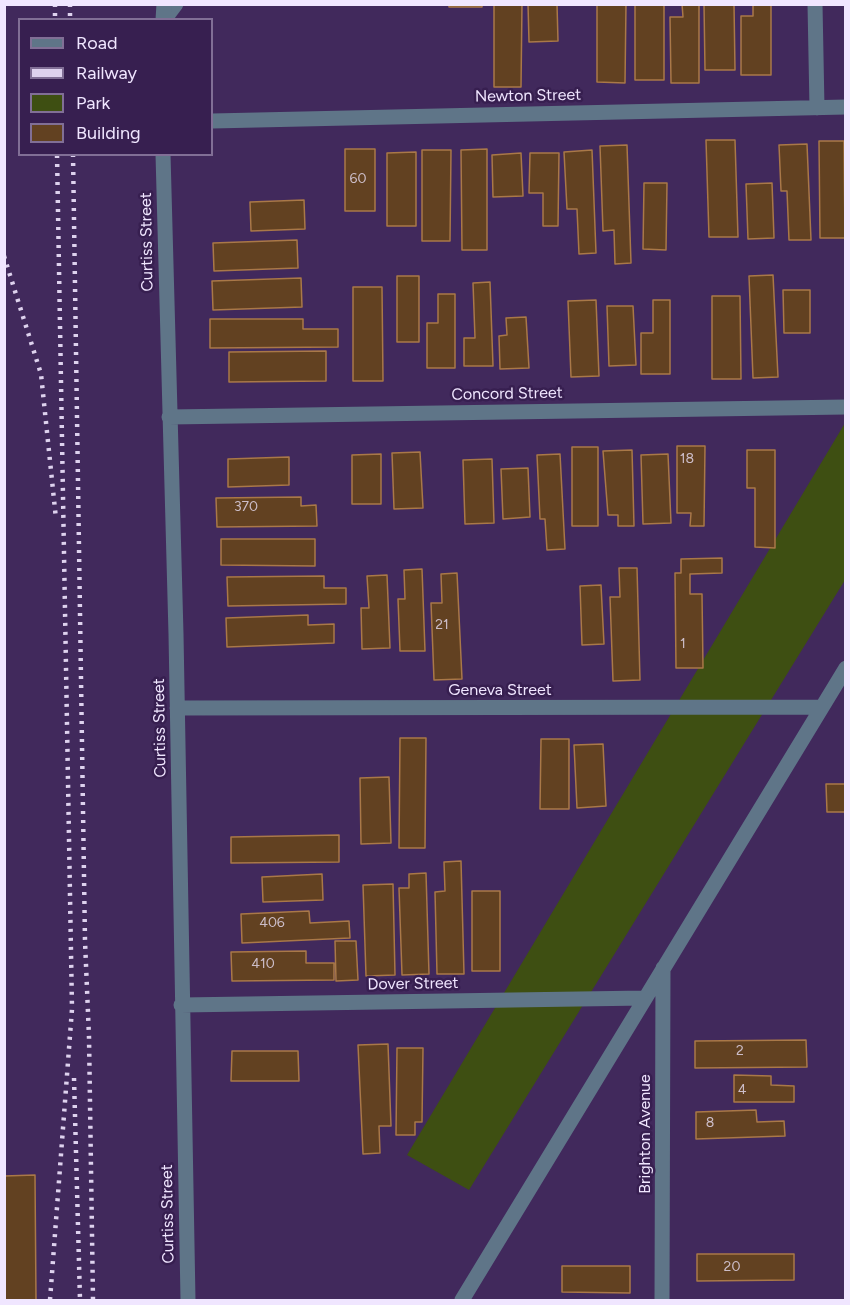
<!DOCTYPE html>
<style>
body{margin:0}
#map{position:relative;width:850px;height:1305px;overflow:hidden;background:#41295c;font-family:Figtree,sans-serif}
canvas{display:block}
.frame{position:absolute;inset:0;border:6px solid #f0e6ff;pointer-events:none}
.legend{position:absolute;left:18px;top:18px;width:195px;height:138px;box-sizing:border-box;background:#371f50;border:2px solid #816f96;margin:0;padding:8px 10px;list-style:none;font-size:18px;color:#f0e6ff}
.legend li{display:flex;align-items:center;gap:12px;height:30px}
.legend b{width:30px;border:2px solid #816f96}
</style>
<div id="map">
<canvas width="850" height="1305"></canvas>
<div class="frame"></div>
<ul class="legend">
<li><b style="height:8px;background:#5f7588"></b>Road</li>
<li><b style="height:8px;background:#ded2ee"></b>Railway</li>
<li><b style="height:16px;background:#3e4f12"></b>Park</li>
<li><b style="height:16px;background:#624121"></b>Building</li>
</ul>
</div>
<script>
const context = document.querySelector('canvas').getContext('2d');
context.lineJoin = 'round';
function paint(path, color) {
  context.fillStyle = color;
  context.fill(path, 'evenodd');
}
function stroke(path, color, width, dash) {
  context.strokeStyle = color;
  context.lineWidth = width;
  context.lineCap = dash ? 'butt' : 'round';
  context.setLineDash(dash || []);
  context.stroke(path);
}
function write(font, color, halo, rows, align = 'center') {
  context.font = font + ' Figtree,sans-serif';
  context.lineWidth = 5;
  context.setLineDash([]);
  context.textBaseline = 'middle';
  context.strokeStyle = halo;
  context.fillStyle = color;
  for (const [text, x, y, turn = 0] of rows) {
    context.save();
    context.translate(x, y);
    context.rotate((+turn || 0) * Math.PI / 180);
    context.textAlign = isNaN(turn) ? turn : align;
    if (halo) context.strokeText(text, 0, 0);
    context.fillText(text, 0, 0);
    context.restore();
  }
}
const green = new Path2D(`
 M845,423V580L469,1190L407,1155Z`);
const building = new Path2D(`
 M449,4H482V7H449Z
 M494,4H522L521,87H494Z
 M528,4H557L558,41L529,42Z
 M597,4H626L625,83L597,82Z
 M635,4H664V80H635Z
 M682,4H699V83H671L670,17H683Z
 M704,4H734L735,70H705Z
 M753,4H771V75H741V16H753Z
 M706,140H735L738,237H709Z
 M819,141H844L845,238H820Z
 M807,144L811,240H789L787,191H781L779,145Z
 M627,145L631,263L615,264L614,230L603,231L600,146Z
 M345,149H375V211H345Z
 M487,149V250H462L461,150Z
 M422,150H451L450,241H422Z
 M592,150L596,253L579,254L577,209H567L564,152Z
 M416,152V226H387V153Z
 M521,153L523,196L493,197L492,155Z
 M530,153H559L558,226H543V193H529Z
 M644,183H667L666,250L643,249Z
 M772,183L774,238L748,239L746,184Z
 M304,200L305,229L251,231L250,202Z
 M297,240L298,268L214,271L213,243Z
 M773,275L778,377L753,378L749,276Z
 M397,276H419V342H397Z
 M301,278L302,307L213,310L212,281Z
 M490,282L493,366H464V338H475L473,283Z
 M353,287H382L383,381H353Z
 M783,290H810V333H784Z
 M438,294H455V368H427V323H438Z
 M712,296H740L741,379H712Z
 M596,300L599,376L571,377L568,301Z
 M653,300H670V374H641V333H653Z
 M607,306H633L636,365L609,366Z
 M526,317L529,368L500,369L499,336L507,335L506,318Z
 M210,319H303V329H338V347L210,348Z
 M326,351V381L229,382V352Z
 M677,446H705L704,526H690L691,513H677Z
 M572,447H598V526H572Z
 M632,450L634,526H618V515H608L603,451Z
 M747,450H775V548L755,547V488H747Z
 M420,452L423,508L394,509L392,453Z
 M381,454V504H352V455Z
 M560,454L565,549L547,550L545,519H540L537,455Z
 M668,454L671,523L643,524L641,455Z
 M289,457V485L228,487V459Z
 M492,459L494,523L465,524L463,460Z
 M528,468L530,517L503,519L501,469Z
 M301,497V506L316,505L317,526L217,527L216,498Z
 M221,539H315V566L221,565Z
 M722,558V573L690,574V594H702L703,668H676L675,573H681V559Z
 M619,568H637L640,680L613,681L610,597H620Z
 M422,569L425,651H400L398,599H405L404,570Z
 M457,573L462,679L434,680L431,603H442L441,574Z
 M387,575L390,648L362,649L361,608H369L367,576Z
 M324,576V588H346V604L228,606L227,577Z
 M601,585L604,644L582,645L580,586Z
 M308,615V625L334,624V643L227,647L226,618Z
 M400,738H426L425,848H399Z
 M541,739H569V809H540Z
 M603,744L606,806L577,808L574,745Z
 M389,777L391,843L361,844L360,778Z
 M826,784H846V812H827Z
 M339,835V862L231,863V837Z
 M461,861L464,974H437L435,892L445,891L444,862Z
 M426,873L429,974L402,975L399,888H409V874Z
 M322,874L323,900L263,902L262,877Z
 M393,884L395,975L366,976L363,885Z
 M472,891H500V971H472Z
 M309,911L310,923L349,921L350,938L242,943L241,914Z
 M335,941H356L358,980L336,981Z
 M306,951V963H334V980L232,981L231,952Z
 M806,1040L807,1067L695,1068V1041Z
 M388,1044L391,1126H379L380,1153L363,1154L358,1045Z
 M397,1048H423L422,1122H415V1135H396Z
 M232,1051H298L299,1081H231Z
 M734,1075L771,1076V1085L794,1086V1102H734Z
 M756,1110L757,1122L784,1121L785,1136L696,1139V1112Z
 M35,1175L36,1300H4V1176Z
 M697,1254H794V1280L697,1281Z
 M562,1266H630V1293L562,1292Z`);
const service = new Path2D(`
 M164,20L176,4`);
const minor = new Path2D(`
 M815,4L817,108
 M163,20L164,4
 M212,121L846,107
 M163,154L176,634L188,1300
 M169,417L846,407
 M177,708L822,707
 M181,1005L645,998
 M462,1300L846,668
 M662,1300L663,968`);
const rail = new Path2D(`
 M55,4V20
 M70,4V20
 M73,154L85,941L89,1037L93,1300
 M4,256L41,374L56,519
 M74,1078L80,1300
 M50,1300L72,1009L57,154`);
const numberNames = [
 ["60",358,179],
 ["18",687,459],
 ["370",246,507],
 ["21",442,625],
 ["1",683,644],
 ["406",272,923],
 ["410",263,964],
 ["2",740,1051],
 ["4",742,1090],
 ["8",710,1123],
 ["20",732,1267]
];
const streetNames = [
 ["Newton Street",528,96,-1],
 ["Curtiss Street",147,242,-91],
 ["Concord Street",507,394,-1],
 ["Geneva Street",500,690],
 ["Curtiss Street",160,728,-91],
 ["Dover Street",413,984,-1],
 ["Brighton Avenue",645,1134,-90],
 ["Curtiss Street",168,1214,-91]
];
paint(green, '#3e4f12');
paint(building, '#624121');
stroke(building, '#a97848', 1.5);
stroke(service, '#5f7588', 15);
stroke(minor, '#5f7588', 15);
stroke(rail, '#ded2ee', 4.5, [3, 6]);
write('14px', '#ccbdc8', null, numberNames);
write('16px', '#f0e6ff', '#371f50', streetNames);
</script>
